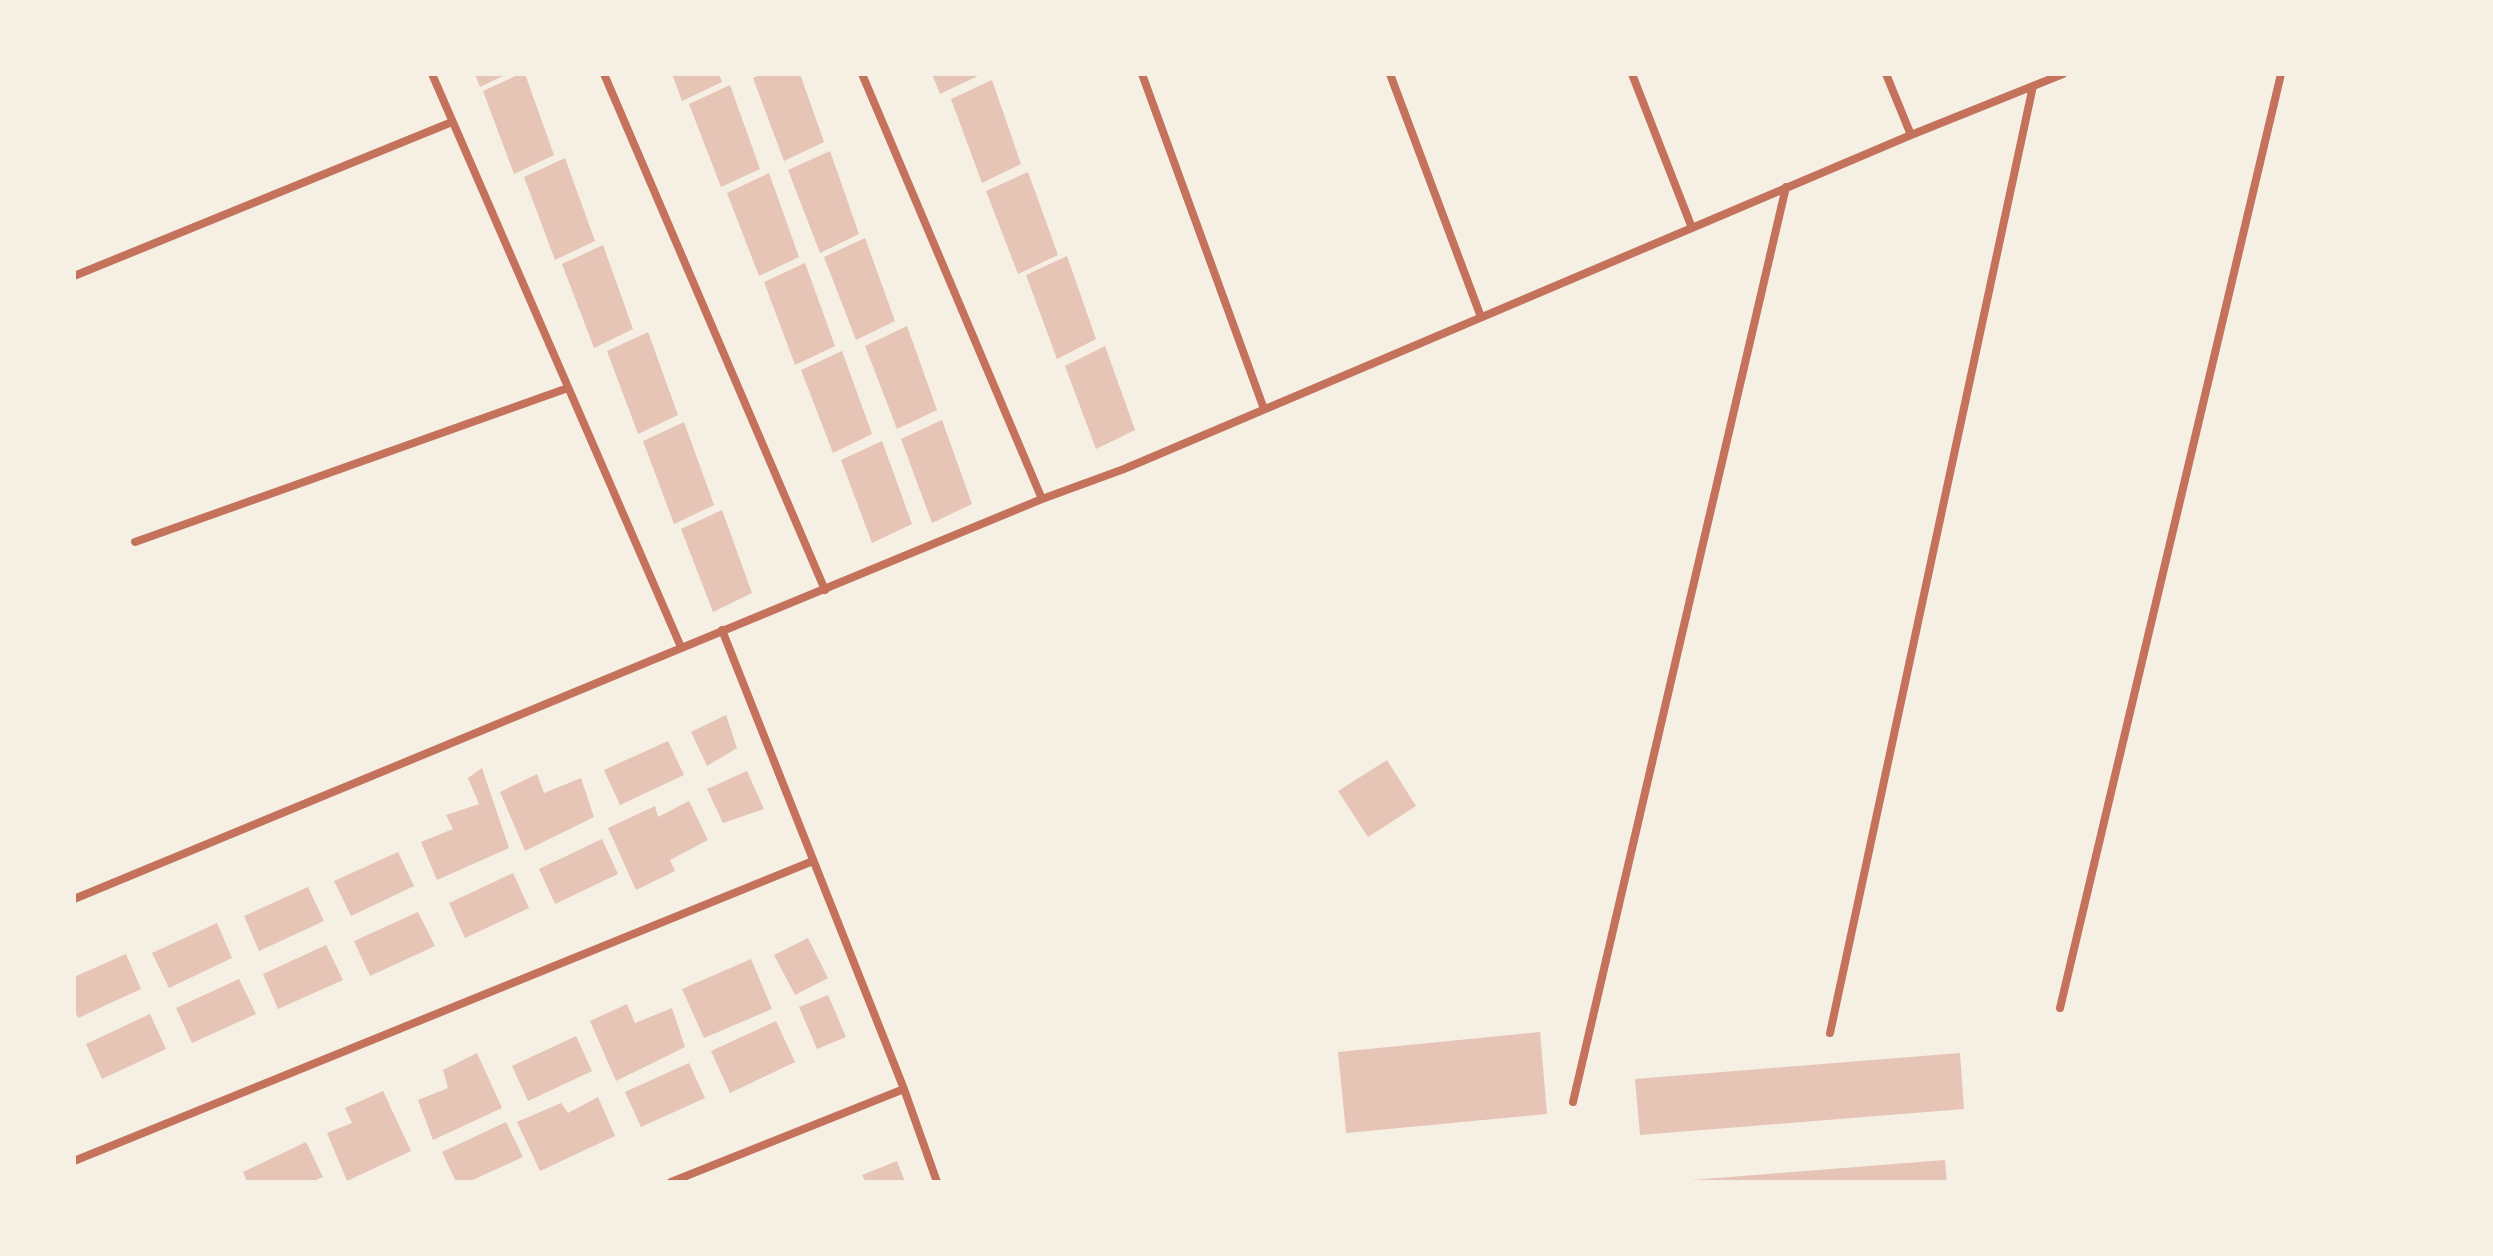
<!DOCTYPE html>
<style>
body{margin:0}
#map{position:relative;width:2493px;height:1256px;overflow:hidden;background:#f6efe4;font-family:"Golos Text",sans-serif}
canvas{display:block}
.frame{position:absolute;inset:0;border:76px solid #f6efe4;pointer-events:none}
</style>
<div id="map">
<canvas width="2493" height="1256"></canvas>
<div class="frame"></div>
</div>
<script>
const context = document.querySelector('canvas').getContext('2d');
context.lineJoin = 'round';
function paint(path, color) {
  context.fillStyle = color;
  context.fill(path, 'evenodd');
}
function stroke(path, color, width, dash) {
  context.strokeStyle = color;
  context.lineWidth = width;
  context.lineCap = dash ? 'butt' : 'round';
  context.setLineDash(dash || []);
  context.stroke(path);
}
const building = new Path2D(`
 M475,74H507L480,87Z
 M520,74H525L554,155L514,174L483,91Z
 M672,74H719L722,82L682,101Z
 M762,74H800L824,142L784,161L753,78Z
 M932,74H982L940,94Z
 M992,80L1021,164L982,183L951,99Z
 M730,85L760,169L721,187L689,104Z
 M830,151L859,234L820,253L788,170Z
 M565,158L595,241L555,260L524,177Z
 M1028,172L1058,255L1018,274L986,191Z
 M769,173L799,257L759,276L727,193Z
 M865,238L895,321L856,340L824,257Z
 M603,245L633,329L594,348L562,264Z
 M1067,256L1096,339L1057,359L1026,275Z
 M805,263L835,346L795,365L764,282Z
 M907,326L937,410L897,429L865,346Z
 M648,332L678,415L638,434L607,351Z
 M1105,346L1135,430L1096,449L1065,366Z
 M842,351L872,434L833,453L801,370Z
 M942,420L972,504L932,523L901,439Z
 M684,422L714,505L674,524L643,441Z
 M882,441L912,524L872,543L841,460Z
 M722,510L752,593L713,612L681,529Z
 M726,715L737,748L707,766L691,732Z
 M668,741L684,775L620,805L604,770Z
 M1387,760L1416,806L1368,837L1338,791Z
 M482,768L509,848L437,880L421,842L453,829L446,815L479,804L468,778Z
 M747,771L764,809L723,823L707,789Z
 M537,774L544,793L581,778L594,817L525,851L500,792Z
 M689,801L708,840L670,860L675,871L636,890L608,828L655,806L658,817Z
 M602,839L618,874L555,904L539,869Z
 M398,852L414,886L351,916L334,881Z
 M513,873L529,908L465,938L449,903Z
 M308,887L324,921L259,951L244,916Z
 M418,912L435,946L370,976L354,941Z
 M217,923L232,958L169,988L152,953Z
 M808,938L828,978L795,995L774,955Z
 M326,945L343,980L278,1009L263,974Z
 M126,954L141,989L78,1018L74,1010V977Z
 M751,959L772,1009L704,1038L682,989Z
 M239,979L256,1014L192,1043L176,1008Z
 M828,995L846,1037L817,1049L799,1007Z
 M627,1004L635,1023L672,1008L685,1047L616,1081L590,1021Z
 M150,1014L166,1049L102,1079L86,1044Z
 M776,1021L795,1062L730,1093L711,1051Z
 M1540,1032L1547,1114L1346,1133L1338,1052Z
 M576,1036L592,1071L528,1101L512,1066Z
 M477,1053L502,1108L433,1140L418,1100L448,1088L443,1070Z
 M1960,1053L1964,1109L1640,1135L1635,1079Z
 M689,1063L705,1098L641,1127L625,1092Z
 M383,1091L411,1151L347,1181L327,1133L352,1123L345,1108Z
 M598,1097L615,1136L540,1171L517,1122L561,1103L568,1113Z
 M506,1122L523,1157L468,1182H456L442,1152Z
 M306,1142L323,1177L311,1182H247L243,1172Z
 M1945,1160L1947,1182H1691V1180Z
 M897,1161L905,1182H866L862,1175Z`);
const minor = new Path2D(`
 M432,74L681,647
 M604,74L825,590
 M862,74L1042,499
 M1142,74L1264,409
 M1390,74L1481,317
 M1632,74L1692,228
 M1886,74L1911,135
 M74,276L452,122
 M135,542L568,388
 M722,630L904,1089L937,1182
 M74,899L1042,499L1124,469L1911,135L2063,74
 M2060,1008L2281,74
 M1830,1033L2033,86
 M1573,1102L1786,187
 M74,1161L813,861
 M671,1182L904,1089`);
paint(building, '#e6c5b7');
stroke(minor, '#c5725c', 8);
</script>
